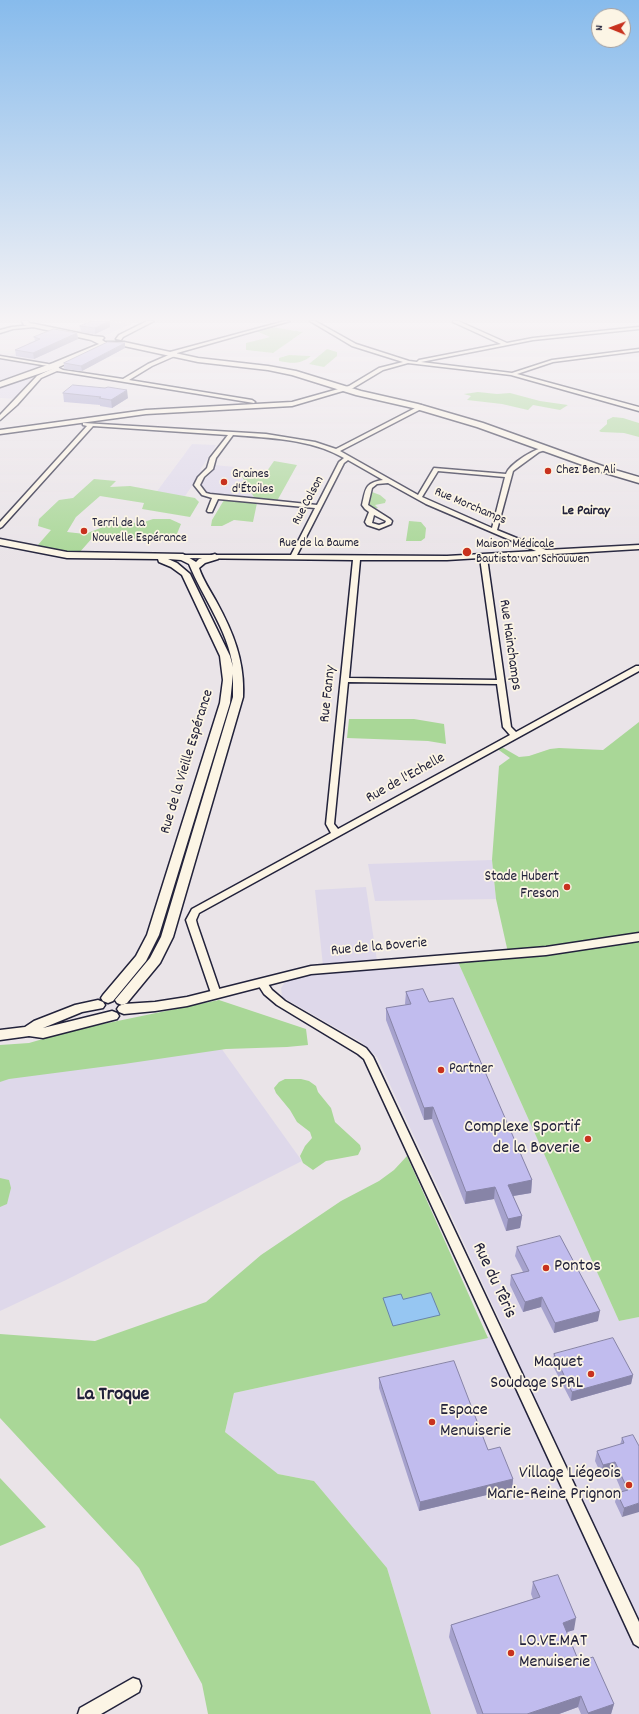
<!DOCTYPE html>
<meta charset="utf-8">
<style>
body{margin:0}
#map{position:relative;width:639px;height:1714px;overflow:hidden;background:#eae4e8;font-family:Dekko,sans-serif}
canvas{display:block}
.north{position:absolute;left:591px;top:8px;width:40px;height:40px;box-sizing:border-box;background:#fcf5e5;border:1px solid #a5a1a1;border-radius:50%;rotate:271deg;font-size:11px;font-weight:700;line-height:16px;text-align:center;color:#22223b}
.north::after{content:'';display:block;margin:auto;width:14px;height:18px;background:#c8321e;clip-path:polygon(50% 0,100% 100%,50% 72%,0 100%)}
</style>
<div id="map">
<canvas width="639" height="1714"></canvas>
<div class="north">N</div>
</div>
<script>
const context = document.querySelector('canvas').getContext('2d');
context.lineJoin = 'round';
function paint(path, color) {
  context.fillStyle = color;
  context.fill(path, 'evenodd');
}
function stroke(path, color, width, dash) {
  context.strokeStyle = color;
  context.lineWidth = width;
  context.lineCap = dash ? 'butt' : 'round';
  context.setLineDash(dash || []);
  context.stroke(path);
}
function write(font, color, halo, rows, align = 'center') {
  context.font = font + ' Dekko,sans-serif';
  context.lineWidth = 3.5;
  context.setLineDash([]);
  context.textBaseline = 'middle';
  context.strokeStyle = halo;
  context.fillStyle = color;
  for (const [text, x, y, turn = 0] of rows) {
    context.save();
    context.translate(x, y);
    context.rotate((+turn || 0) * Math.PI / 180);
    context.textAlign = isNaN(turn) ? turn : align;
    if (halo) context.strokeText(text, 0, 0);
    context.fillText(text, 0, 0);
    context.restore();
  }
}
const built = new Path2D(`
 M102,321L131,324L107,335L94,336L75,332Z
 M54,332L89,339L88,341L92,343L88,346L72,353L44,364L7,357L34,345L27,343Z
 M0,358L42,365L0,381Z
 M31,378H36L17,399L0,398V387Z
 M192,444L216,445L200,470H203L185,496L155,494Z
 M214,465L236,467L255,499L207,494L201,485L212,469H215Z
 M492,860L496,899L375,901L368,864Z
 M366,887L377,961L323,966L315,890Z
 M458,962L619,1321L639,1317V1714H431L387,1568L314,1481L278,1474L225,1432L234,1393L506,1333L377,1057L361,1042L282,997L281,988L286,981L315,974Z
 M206,1027L302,1161L66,1280L0,1311V1048Z`);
const green = new Path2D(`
 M272,327L303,332L273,353L246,350V343L270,337L256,331Z
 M327,349L337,352V356L324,367L309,364Z
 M289,355L311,356C301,364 293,364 279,361V358Z
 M478,392L497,394L510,393L540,401L568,405L560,410L533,405L528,410L502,404L467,400L471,396L464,394Z
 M613,417L623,418L639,423V437L624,433L601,432L599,431L607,424V420Z
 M274,461L297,465L277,501L255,499L238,470L267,471Z
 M94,479L116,481L110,487L130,486L195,498L199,502L190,517L142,509L144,503L100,496L76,517L67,532L85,534L108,525L144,522L153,519H170L181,524L174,541L94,536L79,553L37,546L51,530L38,526L39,519L59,500L73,498Z
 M372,492L380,495L386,500L385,503L375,505L378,508L373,509L368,505Z
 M224,500L257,503L253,522L234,520L222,526H211L212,520Z
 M409,521L421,522L426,528L425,538L421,541H406Z
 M349,719H414L444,724L446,744L428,741L347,738Z
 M639,722V934L634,935L639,943V1317L619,1321L458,962L509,957L496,899L492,860L499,766L510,758L496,748L500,746L519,757L529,756L550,749L559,748L603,750Z
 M219,1000L306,1029L308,1045L287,1047L226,1049L124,1064L9,1079L0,1082V1045L29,1043L74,1030Z
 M285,1079H301L309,1081L316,1086L318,1092L331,1108L335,1122L360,1145L361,1149L358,1155L326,1161L313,1170L303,1163L300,1156L305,1146L312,1138L310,1132L297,1122L290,1110L276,1093L274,1088L279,1082Z
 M407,1156L488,1338L234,1393L225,1432L278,1474L314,1481L387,1568L431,1714H208L202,1684L139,1568L0,1418V1334L95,1341L206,1302L261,1255L341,1201L379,1181L394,1170Z
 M0,1178L9,1180L11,1188L7,1204L0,1207Z
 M0,1478L46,1527L0,1546Z`);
const water = new Path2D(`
 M431,1293L440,1315L393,1326L383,1298L401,1294L403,1299Z`);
const minor = new Path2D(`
 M285,321H290L177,353V355L152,366L129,380L252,400L255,402L254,403L57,371L41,378L17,405L0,420V415L37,376L54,368V364H58L59,368L63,370L123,379L148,364L171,354L170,352Z
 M310,321H315L356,344L409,361L417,362L419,360L501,344L453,322V321H458L507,343L533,338L639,327V329L533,340L421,362L512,373L552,360L639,349V351L553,362L517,374L639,407V411L511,375L408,363L383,370L353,388L292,406L146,414L0,434V430L146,410L292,402L349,386L379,368L403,362L352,346Z
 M32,325L34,327L13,329L0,333V330L12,327Z
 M0,356L48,364L50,365L48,366L0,358Z
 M421,405L423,406V408L340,451L418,495L434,468L506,474C509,464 538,446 548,447V449L539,452L513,471L497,530L546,550L639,545V549L487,558L511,727L516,732L636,666H639V671L199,913L196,920L197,924L221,994L220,996H212L186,920L192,909L331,833L326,824L353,560L181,558L180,557L183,555H291L315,508L218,499L212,512H208L207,511L212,498L202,495L194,485L198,477L207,468L210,458L228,435L93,426L2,527L0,528V522L87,426L83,425V423L266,434L315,442L336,449ZM233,435C270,438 311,439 344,458L339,462L317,505L210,494L206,493L200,485L204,477L213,469L216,458ZM348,460L383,480C364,483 366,489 362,505L365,509L369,512L365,522L367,525L379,529L391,524L392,521L390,519L368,505L372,488L377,484L388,483L426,504L536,551L447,556L297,555L344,463ZM438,471L505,477L492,528L422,497ZM374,515L386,521L385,523L379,525L372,523ZM480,558L497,680L349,678L360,560H447ZM348,682L497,684L503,727L510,735L338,829L334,824Z
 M262,980L266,981L272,990L285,1001L366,1048L373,1057L639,1622V1647L634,1644L364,1059L358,1054L277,1005L264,994L257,983L258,981Z
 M133,1678L139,1680L141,1686L139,1692L101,1714H78L80,1708Z`);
const tertiary = new Path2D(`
 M0,539L67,552L183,554L196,562L199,559L215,554L219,557L218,559L205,563L199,568C203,580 210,590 216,601C233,632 245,661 243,697L173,937L160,963L127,1003L122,1005L117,1003L115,1000L150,958L161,937L233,697V674L230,703L159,935L146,961L113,1001L108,1003L103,1001L101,998L103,995L136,956L147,935L220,703L223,680L220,656L182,575L171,567L159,562L158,559L67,558L0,545ZM168,559L181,560L189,564C203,598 228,630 233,667L230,656L190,574L177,563Z
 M639,933V941L546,955L311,974L187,1006L155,1011L124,1014L119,1012L117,1009L119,1006L124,1004L155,1002L187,997L311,966L546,947Z
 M98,1000L103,1002L105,1005L103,1008L82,1012L43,1028L112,1011L117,1013L119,1016L117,1019L43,1038L29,1036L0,1040V1030L25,1027L34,1021L75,1005Z`);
const secondary = new Path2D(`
 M22,321H28L29,323L35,324L93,336L103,337L104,338L102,340L105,342H124L198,358L268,366L296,371L361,391L418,404L483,423L608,468L639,477V483L602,472L477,427L413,408L356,395L292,375L268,370L198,362L124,346H104L59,367L0,387V382L53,363L99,344L91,340L24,325Z
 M147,321H154L123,337L121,340L116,339L119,335Z`);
const wall = new Path2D(`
 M80,326L110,327L95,334L81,332Z
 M77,333L78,339L34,359L16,356L15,350L35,341L34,337Z
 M125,348L82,371L64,369V363Z
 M63,393L128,398L112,408L100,406V405L64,402Z
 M406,992L429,1002L532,1180L531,1193L513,1196L522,1216L520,1228L506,1231L494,1199L465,1204L432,1119L424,1120L386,1020V1008L406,1005L405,1004Z
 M517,1247L598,1321L554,1333L541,1307L523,1312L510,1285L511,1275L523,1272L515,1256Z
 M554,1354L633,1375L631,1384L571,1401L552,1364Z
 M379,1378L488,1450L513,1479L512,1489L419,1511L379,1388Z
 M622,1438L639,1446L622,1517L615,1502L617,1493L622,1492L613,1471L601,1474L595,1461L597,1451L620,1445Z
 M533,1582L574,1630L567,1632L579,1662L614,1704L611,1714H581L578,1707L559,1714H477L449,1637L451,1625L533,1599L531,1594Z`);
const shadedWall = new Path2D(`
 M110,321V327L95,334V328Z
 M77,333L78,339L34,359L33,353Z
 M125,343V348L82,371L81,366Z
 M127,390L128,398L112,408L111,400Z
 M433,1107L432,1119L424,1120V1108Z
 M532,1180L531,1193L507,1197L508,1185Z
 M495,1187L494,1199L465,1204L466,1192Z
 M522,1216L520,1228L506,1231L508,1219Z
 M542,1297L541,1307L523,1312L525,1302Z
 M600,1311L598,1321L554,1333L555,1323Z
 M633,1375L631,1384L571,1401L572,1392Z
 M615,1462L613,1471L601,1474L603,1465Z
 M513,1479L512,1489L419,1511L420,1502Z
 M639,1503V1512L622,1517L624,1508Z
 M576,1618L574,1630L560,1634L563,1623Z
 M581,1696L578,1707L559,1714H527Z
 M614,1704L611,1714H588V1713Z`);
const building = new Path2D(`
 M92,321H110L95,328L80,326Z
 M54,329L77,333L33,353L15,350L40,339L34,337Z
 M108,342L125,343L81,366L64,363Z
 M73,385L105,388L108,387L127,390L111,400L99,398L101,397L63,393Z
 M423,989L429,1002L453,998L532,1180L508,1185L522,1216L508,1219L495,1187L466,1192L433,1107L424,1108L386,1008L411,1004L406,992Z
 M560,1236L600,1311L555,1323L542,1297L525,1302L511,1275L529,1271L517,1247Z
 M613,1338L633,1375L572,1392L554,1354Z
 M454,1361L488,1450L500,1447L513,1479L420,1502L379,1378Z
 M633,1435L639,1446V1503L624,1508L617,1493L628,1490L615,1462L603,1465L597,1451L624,1443L622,1438Z
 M558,1575L576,1618L563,1623L579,1662L593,1657L614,1704L588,1713L581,1696L527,1714H483L451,1625L540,1597L533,1582Z`);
const markers = [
 [548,471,4,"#c8321e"],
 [224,482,4,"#c8321e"],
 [84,531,4,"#c8321e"],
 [467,552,5,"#c8321e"],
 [567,887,4,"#c8321e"],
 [441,1070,4,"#c8321e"],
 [588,1139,4,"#c8321e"],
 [546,1268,4,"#c8321e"],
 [591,1374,4,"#c8321e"],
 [432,1422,4,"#c8321e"],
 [629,1485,4,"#c8321e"],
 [511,1653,4,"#c8321e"]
];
const farPoinames = [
 ["Chez Ben Ali",556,471],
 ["Graines",232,475],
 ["d'Étoiles",232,490],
 ["Terril de la",92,524],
 ["Nouvelle Espérance",92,539],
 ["Maison Médicale",476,545],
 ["Bautista van Schouwen",476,560]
];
const farStreetnames = [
 ["Rue Colson",309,501,-62],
 ["Rue Morchamps",470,507,23],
 ["Rue de la Baume",319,544]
];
const farQuarternames = [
 ["Le Pairay",586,512]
];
const streetNames = [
 ["Rue Hainchamps",509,645,82],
 ["Rue Fanny",329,694,-84],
 ["Rue de la Vieille Espérance",188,762,-73],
 ["Rue de l'Echelle",406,779,-29],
 ["Rue de la Boverie",379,948,-5]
];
const poiNames = [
 ["Stade Hubert",559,878],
 ["Freson",559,895],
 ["Partner",449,1070,"left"]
];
const nearPoinames = [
 ["Complexe Sportif",580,1129],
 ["de la Boverie",580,1150],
 ["Pontos",554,1268,"left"],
 ["Maquet",583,1364],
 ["Soudage SPRL",583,1385],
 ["Espace",440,1412,"left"],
 ["Menuiserie",440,1433,"left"],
 ["Village Liégeois",621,1475],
 ["Marie-Reine Prignon",621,1496],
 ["LO.VE.MAT",519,1643,"left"],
 ["Menuiserie",519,1664,"left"]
];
const nearStreetnames = [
 ["Rue du Têris",493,1281,65]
];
const nearQuarternames = [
 ["La Troque",113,1396]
];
paint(built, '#ded8ea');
paint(green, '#a9d797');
paint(water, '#96c6f2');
stroke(water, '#6884a9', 1);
stroke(minor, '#22223b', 3);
stroke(tertiary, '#22223b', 3);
stroke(secondary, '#22223b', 3);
paint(minor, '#fcf5e5');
paint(tertiary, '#fcf5e5');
paint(secondary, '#fcf5e5');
paint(wall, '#a6a2cd');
paint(shadedWall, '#8784a7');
paint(building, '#c1bcee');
stroke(building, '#8784a7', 1);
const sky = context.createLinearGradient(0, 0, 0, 560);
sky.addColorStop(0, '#87bbec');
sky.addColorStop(0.57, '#f6f3f5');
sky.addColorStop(1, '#f6f3f500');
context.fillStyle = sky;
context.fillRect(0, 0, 639, 560);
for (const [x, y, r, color] of markers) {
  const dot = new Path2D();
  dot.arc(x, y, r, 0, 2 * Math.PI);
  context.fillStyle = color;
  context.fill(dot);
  stroke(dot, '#fcf5e5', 1.5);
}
write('13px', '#22223b', '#fcf5e5', farPoinames, 'left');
write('13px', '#22223b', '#fcf5e5', farStreetnames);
write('bold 14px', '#22223b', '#fcf5e5', farQuarternames);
write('15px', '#22223b', '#fcf5e5', streetNames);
write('15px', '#22223b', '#fcf5e5', poiNames, 'right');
write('18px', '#22223b', '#fcf5e5', nearPoinames, 'right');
write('18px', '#22223b', '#fcf5e5', nearStreetnames);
write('bold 20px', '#22223b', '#fcf5e5', nearQuarternames);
</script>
